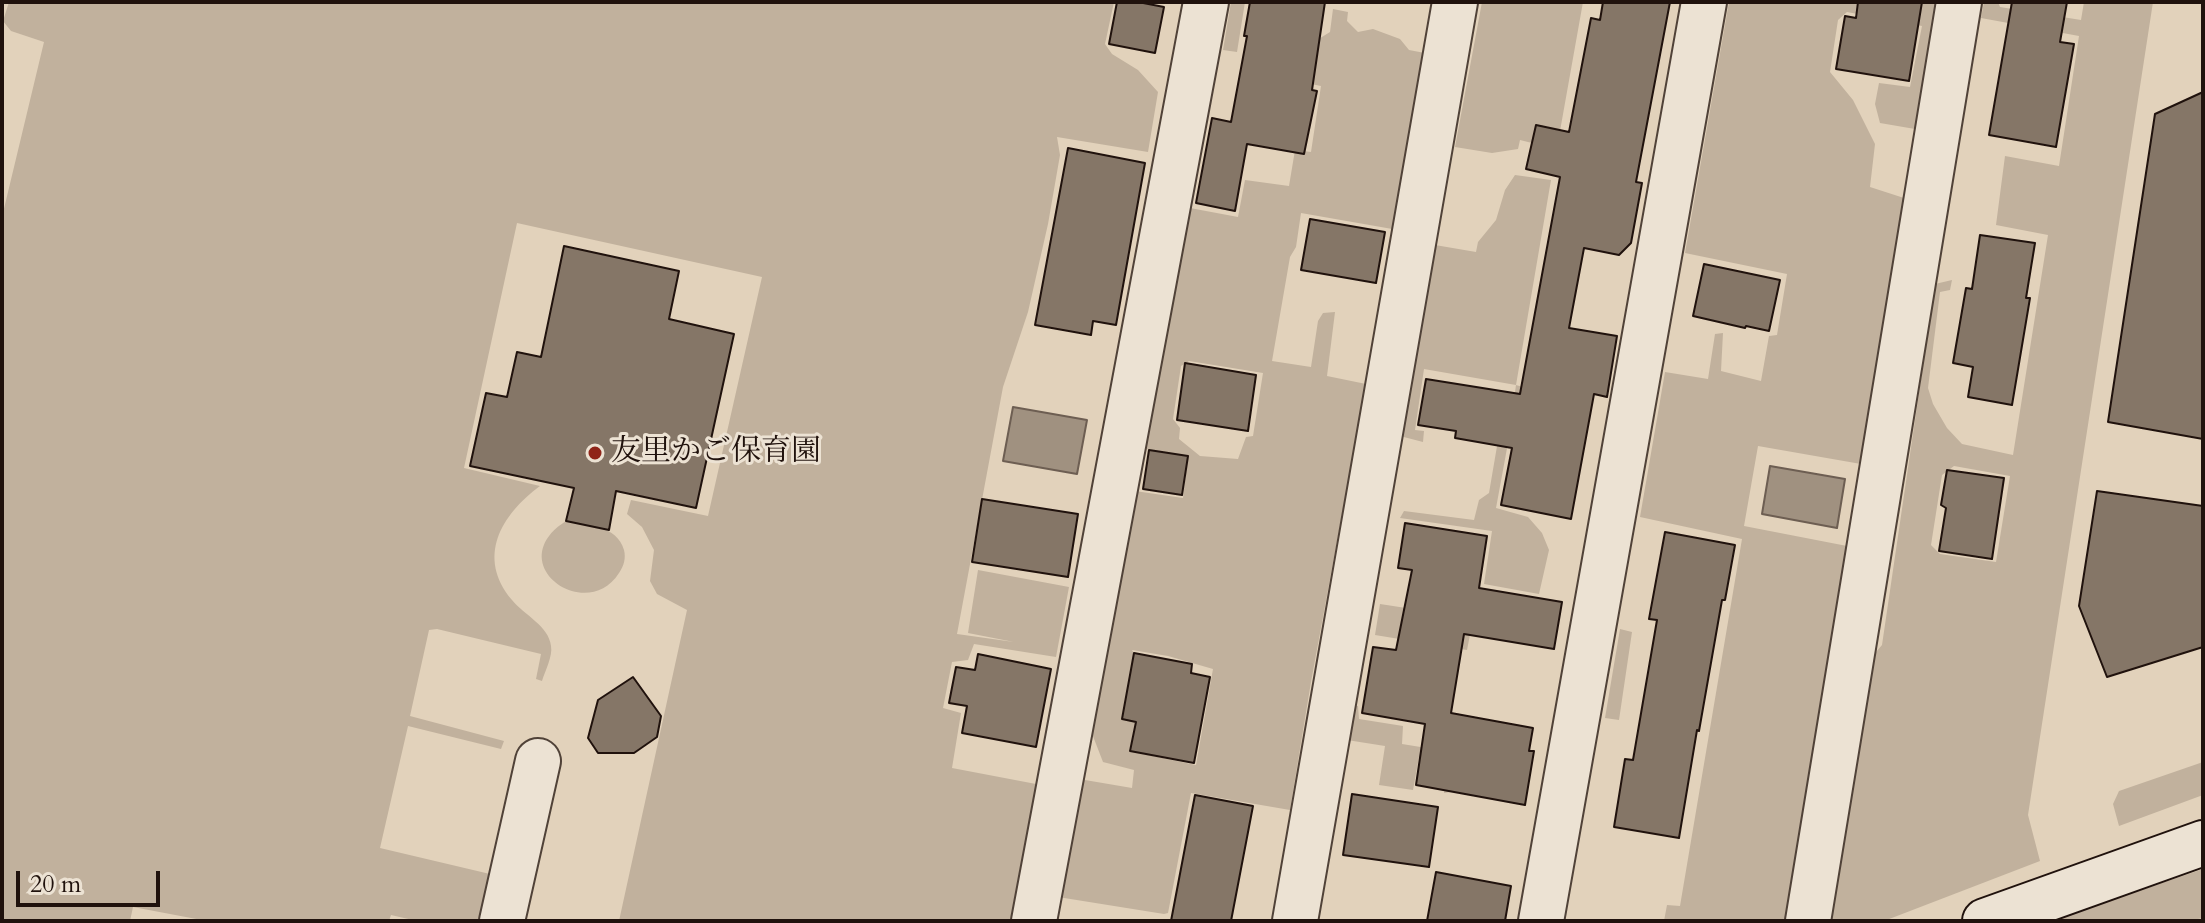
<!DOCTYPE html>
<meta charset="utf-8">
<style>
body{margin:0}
#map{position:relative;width:2205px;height:923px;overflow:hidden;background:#e2d2bb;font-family:Cardo,serif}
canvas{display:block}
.frame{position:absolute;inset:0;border:4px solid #20120d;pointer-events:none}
.scale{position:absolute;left:16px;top:871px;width:144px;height:36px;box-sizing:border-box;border:4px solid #20120d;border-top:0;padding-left:10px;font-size:24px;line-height:28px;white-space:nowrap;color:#20120d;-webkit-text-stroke:6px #ece2d3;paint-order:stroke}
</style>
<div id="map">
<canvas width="2205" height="923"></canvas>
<div class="frame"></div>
<div class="scale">20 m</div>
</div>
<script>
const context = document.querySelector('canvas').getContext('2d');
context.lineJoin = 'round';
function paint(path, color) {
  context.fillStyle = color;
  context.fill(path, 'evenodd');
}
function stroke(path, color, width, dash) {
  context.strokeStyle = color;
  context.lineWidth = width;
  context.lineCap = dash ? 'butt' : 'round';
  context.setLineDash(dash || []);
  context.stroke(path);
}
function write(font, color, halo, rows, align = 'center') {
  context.font = font + ' Cardo,"Noto Serif JP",serif';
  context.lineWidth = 6;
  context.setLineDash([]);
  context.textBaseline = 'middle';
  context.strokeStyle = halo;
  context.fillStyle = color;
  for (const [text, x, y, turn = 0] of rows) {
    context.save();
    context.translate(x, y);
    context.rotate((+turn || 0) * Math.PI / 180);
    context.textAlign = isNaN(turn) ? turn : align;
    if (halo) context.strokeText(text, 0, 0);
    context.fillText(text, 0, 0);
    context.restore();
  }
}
const green = new Path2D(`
 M9,2H1114L1105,44L1112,54L1138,70L1158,92L1148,152L1057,137L1060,155L1048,224L1028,312L1003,387L957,634L1014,642L968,633L978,570L1069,587L1056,657L974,644L968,660L952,662L943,708L961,713L952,768L1036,784L1010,921H619L687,610L657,594L650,581L654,550L642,527L627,514L631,500L708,516L762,277L517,223L464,468L540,486C501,515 476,557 512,600C524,615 549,626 551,646C553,656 545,671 542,681L536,679L541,654L437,629L429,630L410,716L504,741L501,749L408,726L380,848L490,874L480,921H417L391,915L389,921H207L133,907L130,921H2V217L44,42L11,31L3,21Z
 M1231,2H1245L1237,52L1223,50Z
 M1482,2H1583L1560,131L1536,125L1532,143L1520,140L1518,149L1492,153L1455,147Z
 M1729,2L1936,3L1915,129L1880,123L1875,104L1879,83L1910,87L1922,26L1847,12L1838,20L1830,72L1853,100L1875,144L1870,187L1904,198L1861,464L1758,446L1744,526L1847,546L1785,921H1664L1667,905L1680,906L1742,539L1640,517L1665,372L1708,379L1715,334L1723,333L1721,371L1761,381L1769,336L1777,335L1787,274L1685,253Z
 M1984,2H1998L2000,7L2081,20L2084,2H2153L2028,815L2040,861L1884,921H1828L1871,658L1882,645L1935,284L1952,280L1950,290L1940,292L1928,388L1933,404L1947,428L1962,444L2013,455L2048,235L1996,225L2005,156L2059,166L2079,36L1981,18ZM1954,466L2010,476L1996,562L1940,554L1931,545L1942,475Z
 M1333,9L1348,12L1347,21L1358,32L1373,29L1400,39L1409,50L1430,54L1398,230L1301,213L1296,247L1290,257L1272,361L1311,367L1318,321L1323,313L1335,312L1327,376L1366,384L1311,682L1290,810L1191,793L1168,913L1164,914L1058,897L1079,783L1085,780L1132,788L1134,770L1103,762L1091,731L1135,491L1183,498L1188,456L1146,449L1162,347L1190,208L1238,217L1245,180L1289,186L1295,150L1311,152L1321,86L1262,74L1330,32ZM1189,361L1263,373L1253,436L1246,437L1238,459L1200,456L1179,439L1180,428L1173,419L1181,366ZM1132,650L1168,656L1213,669L1196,765L1129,751L1136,722L1122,718L1134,653Z
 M1515,175L1551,180L1516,385L1542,393L1510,432L1496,508L1528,517L1542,533L1549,550L1539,594L1484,584L1492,531L1400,518L1404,511L1474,520L1479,500L1489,493L1502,417L1512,414L1516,385L1424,369L1415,430L1424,431L1423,442L1400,436L1435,245L1476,252L1478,242L1496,220L1505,190Z
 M566,521C587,525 617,525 624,550C626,558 624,566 619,573C586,625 500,563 566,521Z
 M1380,604L1458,616L1476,604L1467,650L1375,635Z
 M1620,629L1632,632L1619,720L1605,718Z
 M1350,705L1358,706L1359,719L1403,726L1402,744L1439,750L1462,723L1451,792L1444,793L1447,762L1419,757L1413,790L1379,785L1385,746L1347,740Z
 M2203,762V795L2119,826L2113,804L2119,791Z
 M2203,869V918L2188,921H2050Z`);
const water = new Path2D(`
 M1013,407L1087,420L1077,474L1003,461Z
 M1770,466L1845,479L1837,528L1762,514Z`);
const building = new Path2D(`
 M1117,2H1138L1164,7L1155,53L1109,44Z
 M1250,2H1325L1312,90L1317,91L1304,154L1247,144L1235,211L1196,203L1212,118L1231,122L1247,36H1244Z
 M1603,2H1670L1636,182L1642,183L1631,243L1619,255L1584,248L1569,328L1617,336L1607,397L1594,394L1571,519L1501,505L1512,448L1455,438L1456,431L1418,425L1426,379L1520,394L1560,177L1526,169L1536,125L1569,132L1591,18L1600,20Z
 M1858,2H1922L1909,81L1836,69L1845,16L1856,18Z
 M2012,2H2067L2060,42L2074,44L2056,147L1989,135Z
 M2203,92V439L2108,422L2155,114Z
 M1068,148L1145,163L1116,325L1093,321L1091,335L1035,325Z
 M1310,219L1385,232L1376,283L1301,270Z
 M1980,235L2035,243L2026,298H2030L2012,405L1968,397L1973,367L1953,363L1966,288L1972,289Z
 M564,246L679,271L669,319L734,334L696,508L616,491L609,530L566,521L574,488L470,466L486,393L507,397L517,352L541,357Z
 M1704,264L1780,280L1769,331L1746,326L1745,328L1693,316Z
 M1185,363L1256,375L1248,431L1177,420Z
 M1149,450L1188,456L1182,495L1143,489Z
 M1947,470L2004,478L1992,559L1939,551L1946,508L1941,505Z
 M2097,491L2203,506V647L2107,677L2079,606Z
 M982,499L1078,514L1068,577L972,562Z
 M1405,523L1487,536L1479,588L1562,602L1554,649L1464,634L1451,713L1533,728L1529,751H1534L1525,805L1416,785L1425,724L1362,713L1373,647L1396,650L1412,570L1398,568Z
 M1665,532L1735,545L1725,600H1722L1699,731L1697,730L1679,838L1614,827L1625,759L1633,760L1657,620L1649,619Z
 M1134,653L1192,664L1191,673L1210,677L1194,763L1130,751L1136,722L1122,719Z
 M978,654L1051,669L1036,747L962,733L967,706L949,703L956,667L975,670Z
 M633,677L661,716L657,737L634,753H598L588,738L598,700Z
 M1352,794L1438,807L1429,867L1343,855Z
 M1195,795L1253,806L1231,921H1171Z
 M1436,872L1511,886L1505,921H1427Z`);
const street = new Path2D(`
 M502,921L538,761
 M1034,921L1206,2
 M1295,921L1455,2
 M1541,921L1704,2
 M1808,921L1959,2`);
const secondary = new Path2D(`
 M1985,921L2203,843`);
const markers = [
 [595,453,8,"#8f2418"]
];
const poiNames = [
 ["友里かご保育園",611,453]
];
paint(green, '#c1b19d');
paint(water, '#a09180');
stroke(water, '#6d5e52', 2);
paint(building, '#857667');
stroke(building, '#20120d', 2);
stroke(street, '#504238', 48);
stroke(secondary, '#20120d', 48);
stroke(street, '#ece2d3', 44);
stroke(secondary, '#ece2d3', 44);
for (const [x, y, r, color] of markers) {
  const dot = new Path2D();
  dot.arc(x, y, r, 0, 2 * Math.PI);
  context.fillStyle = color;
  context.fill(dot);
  stroke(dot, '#ece2d3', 3);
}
write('30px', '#20120d', '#ece2d3', poiNames, 'left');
</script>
